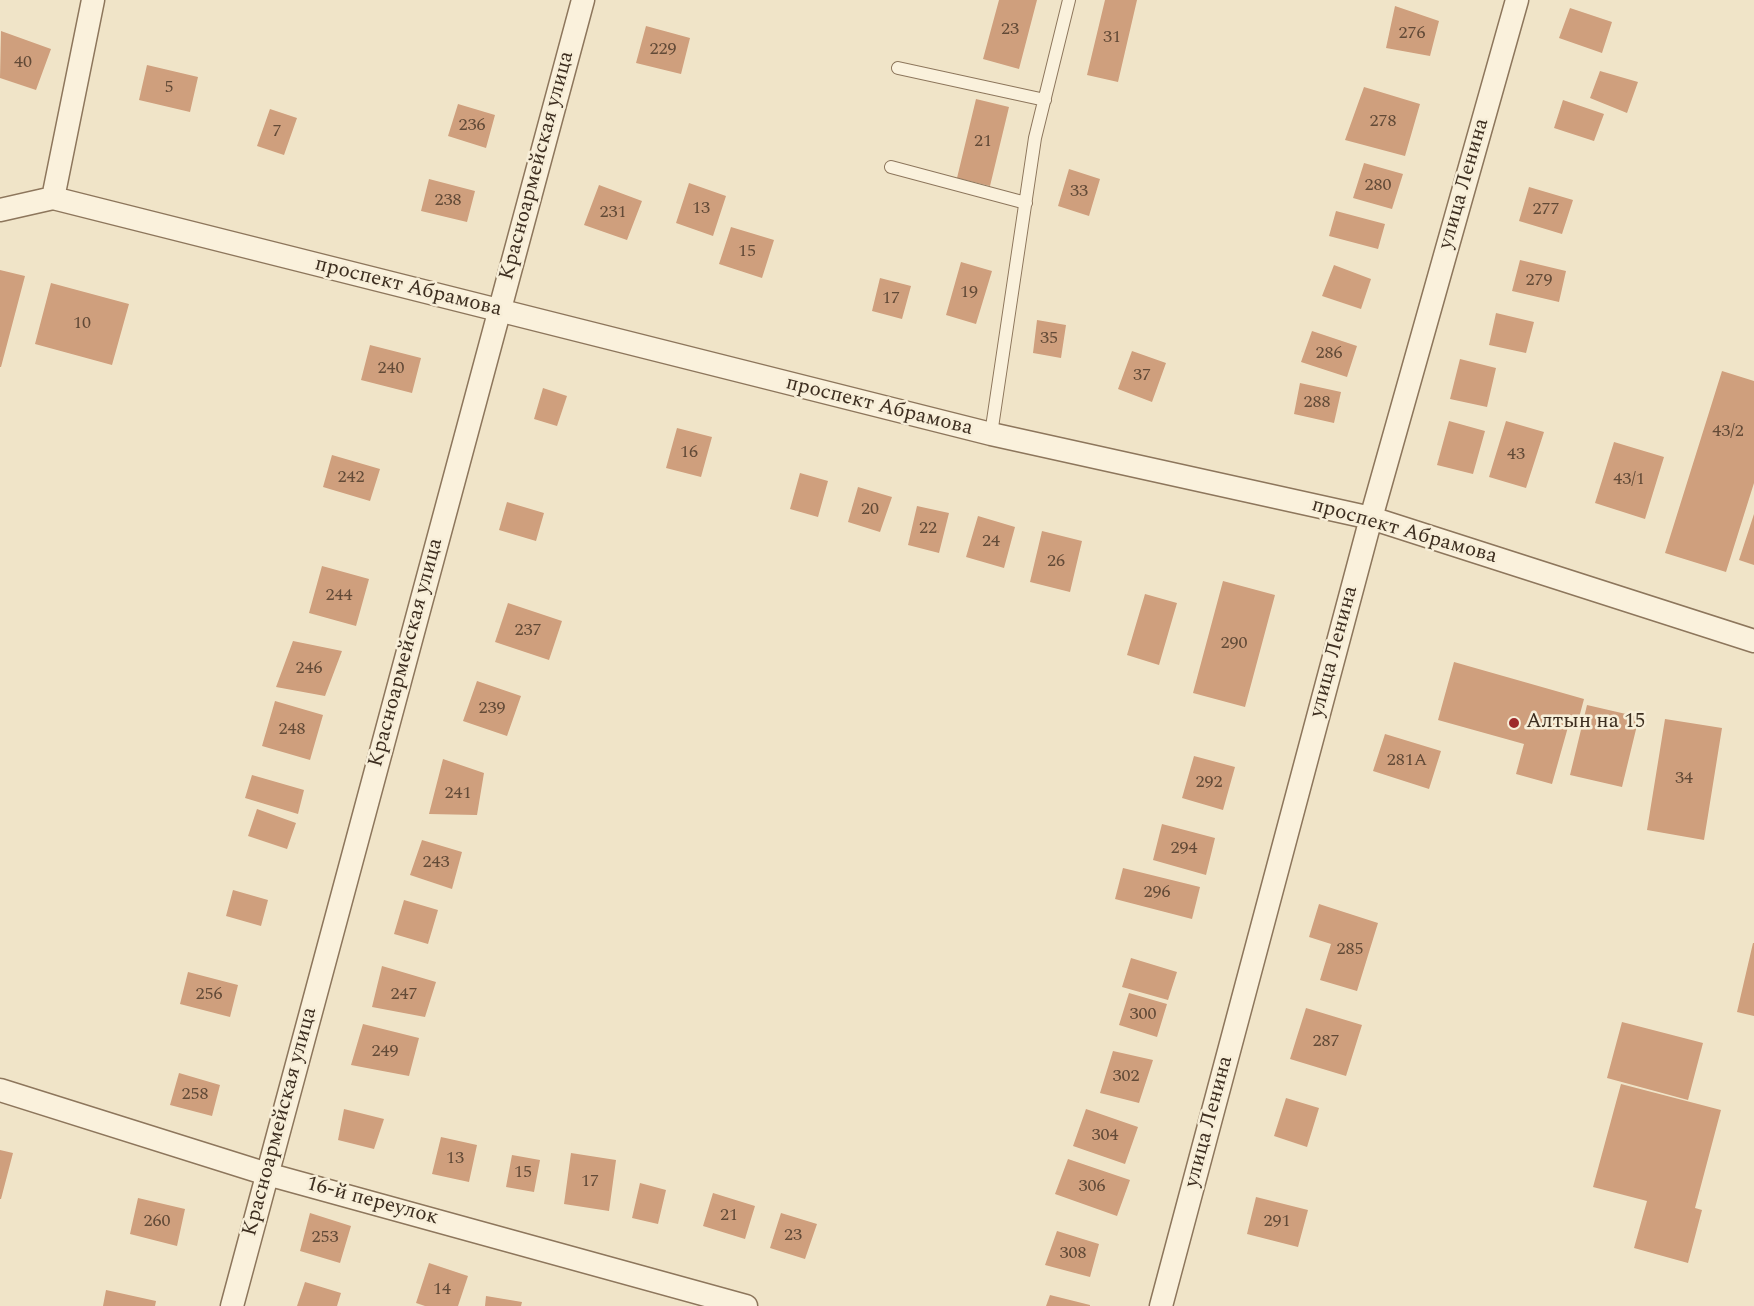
<!DOCTYPE html>
<meta charset="utf-8">
<style>
body{margin:0}
canvas{display:block;background:#f0e4c8}
</style>
<canvas width="1754" height="1306"></canvas>
<script>
const context = document.querySelector('canvas').getContext('2d');
context.lineJoin = 'round';
function paint(path, color) {
  context.fillStyle = color;
  context.fill(path, 'evenodd');
}
function stroke(path, color, width, dash) {
  context.strokeStyle = color;
  context.lineWidth = width;
  context.lineCap = dash ? 'butt' : 'round';
  context.setLineDash(dash || []);
  context.stroke(path);
}
function write(font, color, halo, rows, align = 'center') {
  context.font = font + ' Spectral,serif';
  context.lineWidth = 5;
  context.setLineDash([]);
  context.textBaseline = 'middle';
  context.strokeStyle = halo;
  context.fillStyle = color;
  for (const [text, x, y, turn = 0] of rows) {
    context.save();
    context.translate(x, y);
    context.rotate((+turn || 0) * Math.PI / 180);
    context.textAlign = isNaN(turn) ? turn : align;
    if (halo) context.strokeText(text, 0, 0);
    context.fillText(text, 0, 0);
    context.restore();
  }
}
const building = new Path2D(`
 M999,0H1037L1019,69L983,59Z
 M1105,0H1137L1118,82L1087,75Z
 M1395,6L1439,21L1430,56L1386,48Z
 M1570,8L1612,22L1602,53L1559,38Z
 M646,26L690,38L681,74L636,63Z
 M1,31L51,49L36,90L0,78Z
 M147,65L198,77L190,112L139,100Z
 M1600,71L1638,82L1627,113L1590,98Z
 M1364,87L1420,104L1405,156L1345,140Z
 M976,99L1009,107L990,186L957,178Z
 M1563,100L1604,114L1594,141L1554,128Z
 M458,104L495,115L486,148L448,136Z
 M270,109L297,118L284,155L257,146Z
 M1364,163L1403,174L1392,209L1353,198Z
 M1069,169L1100,179L1089,216L1058,206Z
 M429,179L475,191L467,222L421,211Z
 M689,183L726,196L713,236L676,223Z
 M599,185L642,201L627,240L584,225Z
 M1529,187L1573,200L1562,234L1519,221Z
 M1336,211L1385,224L1378,249L1329,236Z
 M731,227L774,240L762,278L719,264Z
 M1520,260L1566,271L1559,302L1512,291Z
 M961,262L992,271L976,324L946,315Z
 M1334,265L1371,279L1361,309L1322,296Z
 M0,270L25,276L1,367H0Z
 M880,278L911,286L902,319L872,311Z
 M51,283L129,304L112,365L35,344Z
 M1496,313L1534,322L1526,353L1489,345Z
 M1037,320L1066,325L1061,358L1033,353Z
 M1312,331L1357,346L1347,377L1301,362Z
 M370,345L421,358L412,393L361,380Z
 M1132,351L1166,363L1152,402L1118,389Z
 M1460,359L1496,368L1487,407L1450,399Z
 M1722,371L1754,381V483L1726,572L1665,553Z
 M1300,383L1341,392L1334,423L1294,414Z
 M543,388L567,396L557,426L534,419Z
 M1449,421L1485,431L1473,474L1437,465Z
 M1506,421L1544,432L1526,488L1489,477Z
 M677,428L712,437L701,477L666,468Z
 M1614,442L1664,457L1645,519L1595,503Z
 M332,455L380,469L370,501L323,487Z
 M800,473L828,481L818,517L790,509Z
 M858,487L892,497L880,532L848,522Z
 M507,502L544,513L536,541L499,530Z
 M917,506L949,513L939,553L908,545Z
 M1754,514V565L1739,560Z
 M978,516L1015,527L1004,568L966,557Z
 M1042,531L1082,541L1070,592L1030,582Z
 M322,566L369,579L356,626L309,613Z
 M1223,581L1275,595L1245,707L1193,693Z
 M1145,594L1177,603L1159,665L1127,655Z
 M508,603L562,621L549,660L495,642Z
 M293,641L342,651L325,696L276,687Z
 M1454,662L1584,699L1576,729L1568,727L1552,784L1516,774L1524,744L1438,720Z
 M477,681L521,696L507,736L463,721Z
 M275,701L323,715L310,760L262,746Z
 M1587,705L1639,717L1622,787L1570,775Z
 M1665,719L1722,728L1704,840L1647,830Z
 M1385,734L1441,751L1429,789L1373,771Z
 M1194,756L1235,767L1223,810L1182,798Z
 M443,759L484,773L477,815L429,814Z
 M252,775L304,790L298,814L245,798Z
 M257,809L296,823L287,849L248,836Z
 M1162,824L1215,838L1206,875L1153,860Z
 M422,840L462,852L452,889L410,875Z
 M1123,868L1200,887L1192,919L1115,899Z
 M233,890L268,900L261,926L226,916Z
 M404,900L438,910L428,944L394,934Z
 M1319,904L1378,923L1357,991L1320,980L1331,944L1309,937Z
 M1753,943H1754V1016L1737,1012Z
 M1131,958L1177,972L1168,1000L1122,987Z
 M382,966L436,982L425,1017L372,1007Z
 M188,972L238,985L230,1017L180,1004Z
 M1129,993L1167,1004L1157,1037L1119,1025Z
 M1306,1008L1362,1025L1346,1076L1290,1059Z
 M1622,1022L1703,1043L1688,1100L1607,1078Z
 M363,1024L419,1038L409,1076L351,1065Z
 M1113,1051L1153,1060L1139,1103L1100,1093Z
 M179,1073L220,1085L212,1116L170,1105Z
 M1621,1084L1721,1110L1695,1208L1702,1210L1688,1263L1634,1248L1647,1201L1593,1187Z
 M1286,1098L1319,1108L1307,1147L1274,1136Z
 M344,1109L384,1119L374,1149L338,1140Z
 M1086,1109L1138,1127L1125,1164L1073,1146Z
 M441,1137L477,1145L469,1182L432,1174Z
 M0,1150L13,1153L1,1199H0Z
 M571,1153L616,1160L609,1211L564,1204Z
 M512,1155L540,1160L534,1192L506,1187Z
 M1068,1159L1130,1180L1117,1216L1055,1194Z
 M640,1183L666,1190L658,1224L632,1218Z
 M713,1193L755,1206L745,1239L703,1226Z
 M1256,1197L1308,1210L1298,1247L1247,1234Z
 M138,1198L185,1209L177,1246L130,1234Z
 M310,1213L351,1226L340,1263L300,1251Z
 M781,1213L817,1224L805,1259L770,1248Z
 M1057,1231L1099,1244L1090,1277L1045,1265Z
 M429,1263L468,1276L458,1306H425L416,1303Z
 M305,1282L341,1293L337,1306H297Z
 M106,1290L156,1301L155,1306H103Z
 M1050,1295L1090,1305V1306H1046Z
 M486,1296L522,1302L521,1306H485Z`);
const service = new Path2D(`
 M898,68L1045,100
 M891,167L1026,203
 M991,434L1035,138L1069,0`);
const minor = new Path2D(`
 M53,198L93,0
 M0,210L53,198L991,434L1371,518L1754,641
 M0,1090L267,1174L746,1306
 M232,1306L583,0
 M1161,1306L1371,518L1517,0`);
const markers = [
 [1514,723,6,"#9e2a2b"]
];
const numberNames = [
 ["23",1010,30],
 ["276",1412,34],
 ["31",1112,38],
 ["229",663,50],
 ["40",23,63],
 ["5",169,88],
 ["278",1383,122],
 ["236",472,126],
 ["7",277,132],
 ["21",983,142],
 ["280",1378,186],
 ["33",1079,192],
 ["238",448,201],
 ["13",701,209],
 ["277",1546,210],
 ["231",613,213],
 ["15",747,252],
 ["279",1539,281],
 ["19",969,293],
 ["17",891,299],
 ["10",82,324],
 ["35",1049,339],
 ["286",1329,354],
 ["240",391,369],
 ["37",1142,376],
 ["288",1317,403],
 ["43/2",1728,432],
 ["16",689,453],
 ["43",1516,455],
 ["242",351,478],
 ["43/1",1629,480],
 ["20",870,510],
 ["22",928,529],
 ["24",991,542],
 ["26",1056,562],
 ["244",339,596],
 ["237",528,631],
 ["290",1234,644],
 ["246",309,669],
 ["239",492,709],
 ["248",292,730],
 ["281А",1407,761],
 ["34",1684,779],
 ["292",1209,783],
 ["241",458,794],
 ["294",1184,849],
 ["243",436,863],
 ["296",1157,893],
 ["285",1350,950],
 ["256",209,995],
 ["247",404,995],
 ["300",1143,1015],
 ["287",1326,1042],
 ["249",385,1052],
 ["302",1126,1077],
 ["258",195,1095],
 ["304",1105,1136],
 ["13",455,1159],
 ["15",523,1173],
 ["17",590,1182],
 ["306",1092,1187],
 ["21",729,1216],
 ["260",157,1222],
 ["291",1277,1222],
 ["23",793,1236],
 ["253",325,1238],
 ["308",1073,1254],
 ["14",442,1290]
];
const streetNames = [
 ["Красноармейская улица",538,166,-75],
 ["улица Ленина",1465,184,-74],
 ["проспект Абрамова",408,288,14],
 ["проспект Абрамова",879,407,14],
 ["проспект Абрамова",1404,532,16],
 ["улица Ленина",1335,652,-75],
 ["Красноармейская улица",407,653,-75],
 ["Красноармейская улица",281,1122,-75],
 ["улица Ленина",1210,1122,-75],
 ["16-й переулок",372,1202,15]
];
const poiNames = [
 ["Алтын на 15",1526,723]
];
paint(building, '#cf9f7d');
stroke(service, '#8d765c', 14);
stroke(minor, '#8d765c', 25);
stroke(service, '#faf1dc', 12);
stroke(minor, '#faf1dc', 22);
for (const [x, y, r, color] of markers) {
  const dot = new Path2D();
  dot.arc(x, y, r, 0, 2 * Math.PI);
  context.fillStyle = color;
  context.fill(dot);
  stroke(dot, '#f7eed8', 2);
}
write('18px', '#624a37', null, numberNames);
write('21px', '#3d2e20', '#f7eed8', streetNames);
write('21px', '#3d2e20', '#f7eed8', poiNames, 'left');
</script>
